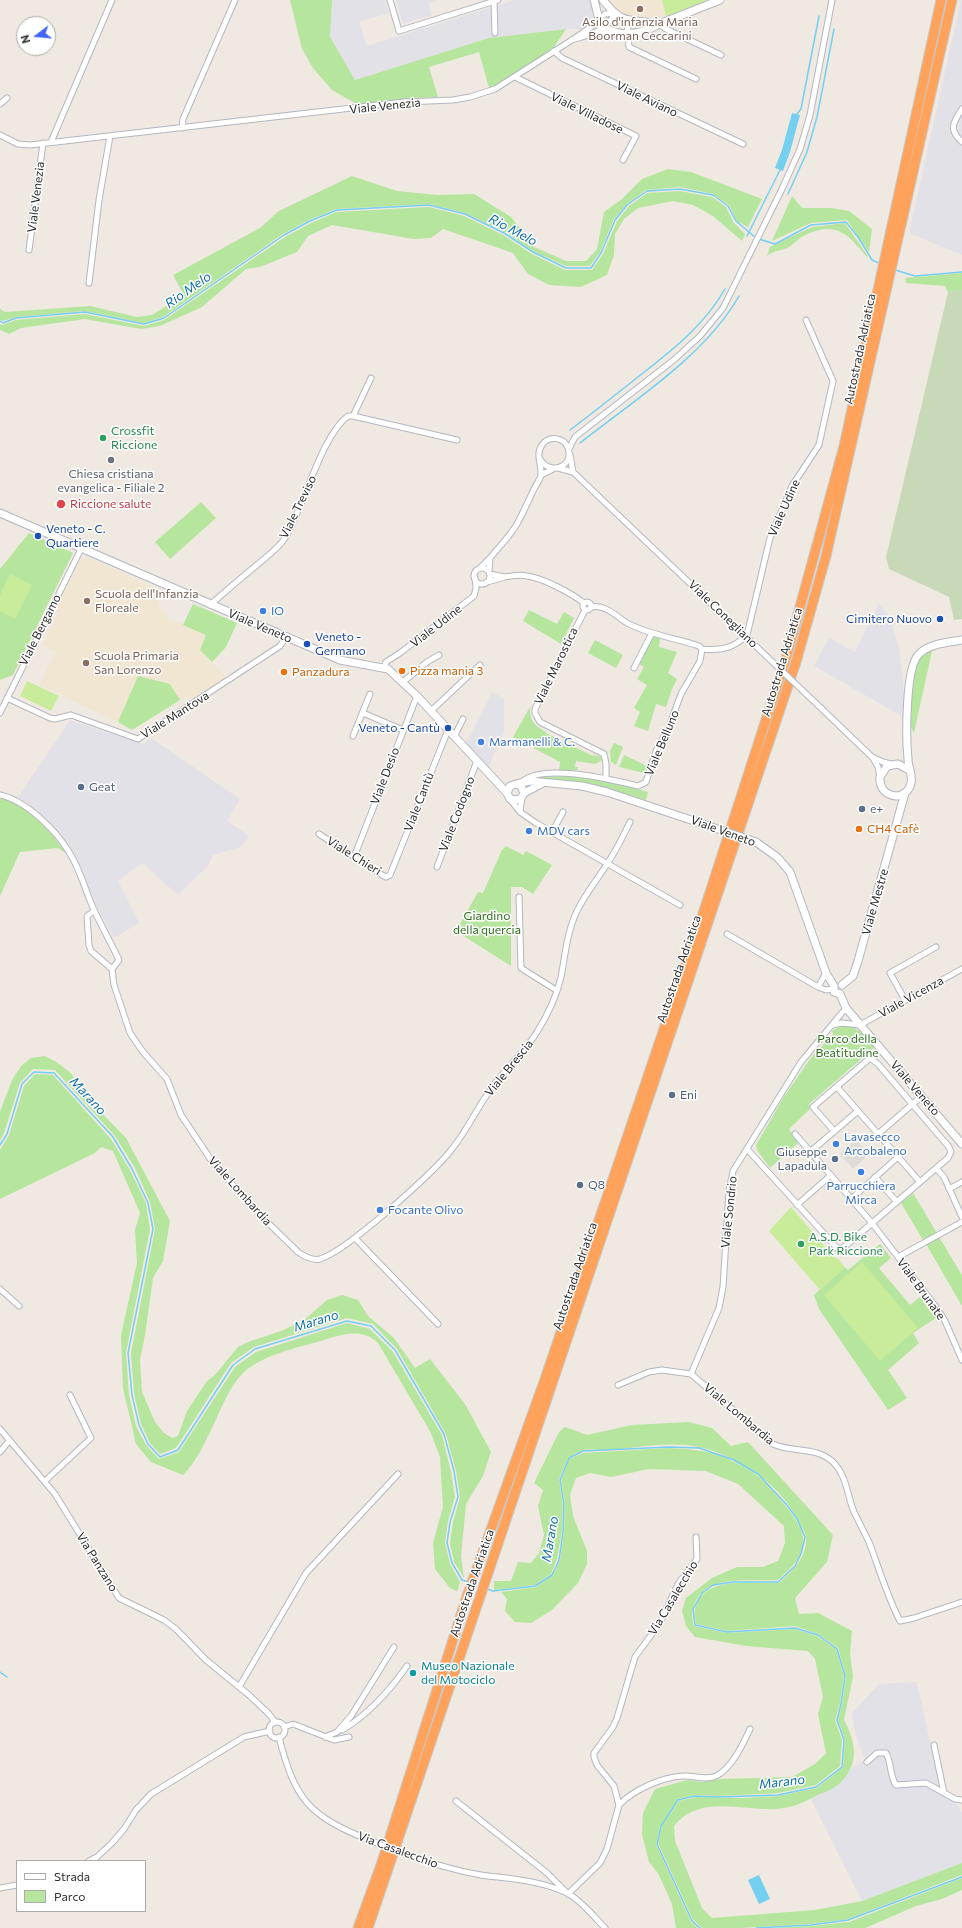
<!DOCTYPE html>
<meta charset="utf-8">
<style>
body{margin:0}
#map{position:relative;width:962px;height:1928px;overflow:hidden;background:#efe9e1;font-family:Commissioner,sans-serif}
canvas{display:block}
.legend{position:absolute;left:16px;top:1860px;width:130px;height:52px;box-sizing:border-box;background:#fff;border:1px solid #ababab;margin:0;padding:5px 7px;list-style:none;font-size:12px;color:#2e2e2e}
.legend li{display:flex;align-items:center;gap:8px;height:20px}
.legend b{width:20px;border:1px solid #ababab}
.north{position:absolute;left:16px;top:16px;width:40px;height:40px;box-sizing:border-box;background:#fff;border:1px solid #ababab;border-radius:50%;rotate:254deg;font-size:11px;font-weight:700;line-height:16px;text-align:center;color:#2e2e2e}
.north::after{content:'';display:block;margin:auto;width:14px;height:18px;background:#4264fb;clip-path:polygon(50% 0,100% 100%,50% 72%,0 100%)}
</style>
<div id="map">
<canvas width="962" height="1928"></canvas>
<ul class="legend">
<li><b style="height:5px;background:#fff"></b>Strada</li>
<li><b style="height:11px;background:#b6e59e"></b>Parco</li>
</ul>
<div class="north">N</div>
</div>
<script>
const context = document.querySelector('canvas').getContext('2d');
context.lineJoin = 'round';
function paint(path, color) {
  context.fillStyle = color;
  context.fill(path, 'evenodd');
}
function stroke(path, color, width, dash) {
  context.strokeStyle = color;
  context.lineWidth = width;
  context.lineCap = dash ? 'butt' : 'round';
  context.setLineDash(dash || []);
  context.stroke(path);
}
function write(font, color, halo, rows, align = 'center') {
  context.font = font + ' Commissioner,sans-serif';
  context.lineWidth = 3;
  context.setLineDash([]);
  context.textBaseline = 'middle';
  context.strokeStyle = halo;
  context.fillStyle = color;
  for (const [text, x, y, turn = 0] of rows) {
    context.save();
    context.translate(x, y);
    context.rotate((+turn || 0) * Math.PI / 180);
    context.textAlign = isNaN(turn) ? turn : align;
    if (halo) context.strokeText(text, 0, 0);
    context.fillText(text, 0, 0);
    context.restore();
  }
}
const industrial = new Path2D(`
 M332,0H385L389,13L359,22L367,46L515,0H592L595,17L593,23L584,29H566L489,38L355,80L330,37Z
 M396,0H439L428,3L432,15L403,24Z
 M961,0H962V255L909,233Z
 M879,603L891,620L899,649L903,680L905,718L814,666L829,638L855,652Z
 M492,692L504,699V732L488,768L465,746Z
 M70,720L143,744L151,738L240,799L227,821L249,836L241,847L213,855L207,867L178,895L142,863L118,881L139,923L114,938L98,909L73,851L59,833L28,803L18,797Z
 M917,1682L940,1788L927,1781L897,1783L888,1752L883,1750L876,1751L865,1760L868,1763L878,1756L884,1755L889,1776L894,1787L925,1786L954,1801L962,1812V1863L862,1901L811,1799L839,1784L851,1769L865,1760L855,1732L852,1713L879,1684Z`);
const education = new Path2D(`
 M606,0H662L666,16L650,20L634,18L619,12Z
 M83,556L162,590L158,598L159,606L167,618L207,635L200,650L226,677L194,698L180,700L170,684L138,676L118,722L39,685L55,652L43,645L58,613L55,610Z`);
const green = new Path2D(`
 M290,0H332L330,37L355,80L489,38L566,29L554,47L521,71L489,88L479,52L429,67L438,97L411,98L360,106L332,90L313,68L302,49Z
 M668,169L691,172L762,199L748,227L737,221L729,205L713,194L680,187L646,190L627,204L614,219L600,252L590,266H566L533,251L505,232L465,213L429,204L336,209L309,220L283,234L163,317L144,323L85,311L16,317L3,321L0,320V309L5,312L90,306L137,317L152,315L184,295L173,275L260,228L279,211L352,176L397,191L437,195L474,194L511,217L534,247L566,261H586L597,249L604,212L622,199L642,179Z
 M680,191L712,197L726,207L734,223L745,234L742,241L713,216L693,205L673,201L638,208L624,219L615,234L614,255L607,275L581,287L549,285L528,274L513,253L443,229L431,238L414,239L332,225L308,236L297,252L260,267L246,269L202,307L160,326L141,329L85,319L21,328L9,334L0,330V324L2,325L16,320L85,314L144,326L164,320L285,237L311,223L337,212L429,207L464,216L503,235L532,254L565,270H592L603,254L617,221L629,206L647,193Z
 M792,196L802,208H831L849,211L872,229L869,252L847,220L811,223L772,241Z
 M845,223L867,255L868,258C848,235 838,220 805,235C799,238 795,243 789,247C782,251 774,250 767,256L770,247L812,227Z
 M962,273V290L948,292L945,286L906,283L905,278Z
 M201,502L216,518L170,559L155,542Z
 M29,533L73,553L13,675L0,680V569Z
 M193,604L237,623L226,647L212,662L200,650L206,635L183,625Z
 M529,610L557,624L564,612L574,618L561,644L523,621Z
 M654,637L660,638L659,647L677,652L668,673L677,679L672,689L666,707L656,704L648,731L634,726L640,712L634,708L647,685L637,679L644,667L639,664L651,638Z
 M595,640L623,655L616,668L588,653Z
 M929,651H932L914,733L911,727C911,702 905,666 929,651Z
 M138,676L170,684L180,700L132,730L118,722Z
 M530,707C529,721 535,726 546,732V733L593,756L594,755L601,757L602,760L595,764L576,761L575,767H578L577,770H559L560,762L513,737Z
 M614,743L623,747L616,765L611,762L610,751Z
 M624,755L647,766L644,773L619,767Z
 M571,776L614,783L648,792L646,800L589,783L534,781L537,777Z
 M0,798C28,803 51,833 67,854L58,848L20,852L0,896Z
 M506,846L523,855L526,851L552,865L533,894L522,887H511V966L456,931L478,892L483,893L502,850Z
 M842,1025C859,1027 864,1035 875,1047L809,1104L810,1109L789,1129L798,1143L770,1168L757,1150L756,1145L784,1097L810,1059L833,1034L832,1031Z
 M45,1056L56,1062L71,1073L87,1098L126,1138L170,1221L163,1261L153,1278L145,1335L140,1360L142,1392L155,1422L164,1433L172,1438L178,1436L187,1411L207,1381L215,1375L238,1347L248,1342L281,1331L303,1321L327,1300L342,1295L358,1300L368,1316L394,1338L415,1368L430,1359L465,1404L491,1452L483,1476L466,1504L461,1556L464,1578L454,1562L450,1543L453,1522L460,1497L456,1471L446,1434L397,1349L373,1324L347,1318L254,1347L231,1363L176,1448L160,1454L150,1443L141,1424L134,1394L131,1353L155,1229L150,1202L135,1168L115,1136L55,1070L33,1069L20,1083L4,1133L0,1141V1112L12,1080L21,1066L31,1058Z
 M35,1074L53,1075L111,1139L130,1170L146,1203L150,1229L126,1353L129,1395L136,1426L146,1445L159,1459L179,1452L235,1367L256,1352L347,1323L370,1329L393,1352L442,1435L451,1472L455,1497L448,1521L445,1543L450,1564L460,1582L457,1591L450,1588L435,1569L433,1543L443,1507L440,1457L431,1433L378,1343C362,1328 343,1334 324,1340C297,1348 264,1354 243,1373C229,1387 221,1409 213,1426C204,1444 197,1461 183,1475L151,1462L136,1444L123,1388L121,1335L137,1263L135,1230L140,1213L113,1151L101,1147L95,1153L0,1199V1150L9,1135L24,1086Z
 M913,1193L937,1233L923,1240L901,1203Z
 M939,1237L962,1275V1306L926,1244Z
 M880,1244L891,1258L879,1268L910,1305L920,1297L936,1318L913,1333L919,1343L888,1370L907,1398L888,1410L819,1309L814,1295L845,1267L848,1270Z
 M689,1422L712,1428L731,1446L748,1442L833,1535L827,1562L795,1598L799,1614L818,1613L852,1631L850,1654L853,1676L844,1720C856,1742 860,1764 840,1783C834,1789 825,1792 818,1795C807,1801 791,1808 778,1809C744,1811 699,1794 674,1826L675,1841L702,1908L712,1918L815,1910L862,1901L962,1863V1875L848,1919L811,1924L740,1928H702L693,1920L658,1843L662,1826L679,1801L695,1797L743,1798L778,1796L817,1788L843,1767L845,1740L838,1720L842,1704L846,1676L838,1648L818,1634L795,1626L727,1631L696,1624C696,1620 694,1613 695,1609C702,1575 753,1584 779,1583C792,1571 807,1558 806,1538C806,1533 802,1528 800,1524C783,1486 739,1456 699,1447C671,1441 640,1447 611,1450C602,1450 593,1449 584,1450C579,1451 573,1455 568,1458L559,1479L563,1504L562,1531L557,1559L551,1574L535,1585L494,1590V1581H511L518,1562L531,1563L539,1553L544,1535L538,1506L543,1490L534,1483L559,1432L565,1427L587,1435L632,1425Z
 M669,1448C692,1449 714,1451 734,1462C742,1466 752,1471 758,1476C771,1488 801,1520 803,1537C806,1556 790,1569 778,1580C749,1582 703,1572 693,1608C691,1613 693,1621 694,1626L727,1633L795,1629L817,1636L836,1649L844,1676L840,1703L835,1720L842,1740L840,1766L816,1785L778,1793L719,1796L694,1795L678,1799L660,1826L656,1844L691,1922L698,1928H676L672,1904L658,1873L649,1862L642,1834L643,1813L655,1789L687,1780L702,1782L721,1779L792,1777L815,1764L826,1753L818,1714L823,1697L815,1659L808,1651L746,1646L695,1637L686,1626L682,1611L686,1598L712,1578L737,1567H763L778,1561L785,1543L784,1526L738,1484L706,1471L649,1469L611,1477L590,1473L576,1478L570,1495L573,1516L587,1551V1564L578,1583L552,1610L531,1623L515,1622L505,1611L507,1599L501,1592L536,1587L553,1575L560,1560L564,1532L565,1504L561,1480L569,1459L583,1453Z
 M962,1878V1890L942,1899L916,1906L865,1928H772L811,1926L849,1922Z`);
const cemetery = new Path2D(`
 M962,290V619L954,620L949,597L889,569L886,557L948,292Z`);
const pitch = new Path2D(`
 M662,0H706V2L666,16Z
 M10,574L32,585L15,619L0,611V595Z
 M27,681L59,696L51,711L20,696Z
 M791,1207L834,1257L838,1259L845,1267L820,1290L769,1231Z
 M862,1262L918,1328L880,1361L824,1295Z`);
const plaza = new Path2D(`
 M856,1139L869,1154L853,1169L840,1154Z`);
const water = new Path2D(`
 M792,113L800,115L790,152L783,171L775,168L782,150Z
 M759,1875L770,1899L759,1904L748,1880Z`);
const stream = new Path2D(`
 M797,114L801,109L819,16
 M788,194L807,152L817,117L834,29
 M747,236L780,170
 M759,239L775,244L811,225L846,222L858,237L872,260L881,264
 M895,270L915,276L962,272
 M0,321L3,323L16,318L85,312L144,324L164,318L284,235L310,221L337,210L429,205L465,214L504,233L533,252L566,268H591L601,253L615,220L627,205L647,191L680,189L713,195L728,206L736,221L756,238
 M570,430C593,413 615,395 638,377C671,351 704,326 725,289
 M580,443C633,401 705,356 739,296
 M0,1145L7,1134L22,1084L34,1072L54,1073L113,1137L132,1169L148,1203L153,1229L128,1353L132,1395L139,1425L148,1444L160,1457L178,1450L233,1365L255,1349L347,1321L371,1326L395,1350L444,1434L454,1471L458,1497L450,1522L447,1543L452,1563L462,1580L468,1582
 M487,1589L493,1591L535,1586L552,1575L559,1560L563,1532L564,1504L560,1480L569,1458L583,1451L669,1447L699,1448L734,1460L758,1474L787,1505L797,1519L805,1537L801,1554L795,1566L778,1582H733L713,1585L702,1593L693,1609L695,1625L727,1632L795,1628L818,1635L837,1649L845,1676L841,1704L837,1720L844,1740L842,1767L816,1787L778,1795L719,1797L694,1796L678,1800L661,1826L657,1844L692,1921L700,1928
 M0,1672L7,1677
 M756,1928L811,1925L848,1920L962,1877`);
const street = new Path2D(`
 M390,0L399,31L498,0
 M494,1L495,33
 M627,21L629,47L696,79
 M659,24L666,29L721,55
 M596,34L613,31
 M554,51L562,58L743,144
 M515,77L636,136L623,160
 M0,104L7,98
 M962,109C953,123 948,129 962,142
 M182,128L183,119L235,0
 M0,135L18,144L30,145L404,102L453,100L470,97L495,89L572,40L591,27L605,14L614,13C609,31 588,35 572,40
 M51,142L112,0
 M29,250L43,143
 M89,283L99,200L110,136
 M353,416L371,378
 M569,449L575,437L675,359L700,336L723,308L781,191L800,149L810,115L832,0
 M570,455L573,472
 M558,468L573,472L741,632
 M541,475L553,469
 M490,558C499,547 510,536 517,524C523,513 528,502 533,491C535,486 540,480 541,475C542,465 535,454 542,445C549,435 564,437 568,448C575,467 548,477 539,457
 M474 576a8 8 0 1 1 16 0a8 8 0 1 1-16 0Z
 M480,568L490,558L489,571
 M505,577C512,576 520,574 527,576C543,578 571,593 584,603
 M487,582L505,577L490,574
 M583 606a4 4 0 1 1 8 0a4 4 0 1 1-8 0Z
 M210,605C226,591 241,578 257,565C266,557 279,548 285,538C304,507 321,436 348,416H353L457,440
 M585,610L535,709V713L540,722L604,754L606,764V778
 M702,649C721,651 734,648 747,635L770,538L792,486L819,445L833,381L806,320
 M384,667L386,662L400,653L474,596L476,588L475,578
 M634,668L652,633
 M403,682L427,662L439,655
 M7,698L50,718L55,719L71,715L138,739L280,646L286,637
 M821,708L872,757L883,762L891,764
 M431,711L480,665
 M0,713L81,549
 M363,713L403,730
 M353,736L370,694
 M454,737L463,719
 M873,758L878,767L880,777
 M523,781C545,763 612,780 638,786L646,782L656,751L668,729L681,694L700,661L702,649L699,646C675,638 650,635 627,623C616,616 605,604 591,607
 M0,795C25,800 56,830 69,852C79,867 84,886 91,903C99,922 110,941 119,960L112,969L114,985L130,1033L143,1052L167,1079L181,1115L213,1163L262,1217L298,1252C305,1257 312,1261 320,1259C347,1251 434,1172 452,1149C468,1129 478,1106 493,1086C507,1067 525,1052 537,1032C547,1016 557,995 561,977C565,957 566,937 574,918C581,899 596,882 607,864C616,851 623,836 630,822
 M510,799L520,812L522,797
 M520,812L536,823L680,905
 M552,832L563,812
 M319,834L382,875L386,877L390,875L448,730
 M354,857L417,696
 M437,867L477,761
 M519,897L521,968L556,990
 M94,911L87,916L89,945L91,951L112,969
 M727,934L818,987L826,990L833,989
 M818,987L826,973
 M905,1000L890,973L936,947
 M832,1025L842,1023L860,1025L962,969
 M837,1087L920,1182
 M795,1134L872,1223L936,1307L945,1321L962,1360
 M878,1134L922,1096
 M747,1149L838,1249L843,1248L948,1158L951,1152L949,1147L878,1064L870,1058L813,1107L834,1131
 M810,1152L858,1111
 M936,1168L944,1177L962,1217
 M875,1177L897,1202
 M949,1189L962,1182
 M851,1199L898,1157
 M797,1205L831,1175
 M355,1238L438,1324
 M898,1257L962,1222
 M0,1289L19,1306
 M691,1374L719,1308L723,1287L729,1191L733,1171L801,1062L846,1008
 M618,1385L649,1372L662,1370L691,1374L773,1444C792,1453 816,1446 833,1462C847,1476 847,1495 854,1512C859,1522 864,1532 869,1542C879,1568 887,1596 900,1621L914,1618L962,1602
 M0,1429L55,1494L119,1598L164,1620L176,1629L206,1660L249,1695L269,1714L275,1722
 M0,1452L9,1441
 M45,1481L91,1438L70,1395
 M239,1687L306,1573L398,1474
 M269 1730a8 8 0 1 1 16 0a8 8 0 1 1-16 0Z
 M284,1727L293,1724L334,1740L349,1737
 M342,1730C368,1715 390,1690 407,1666
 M279,1737C295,1800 309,1816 369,1840
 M325,1737L337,1732L351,1716L394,1647
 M934,1745L944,1793
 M867,1762L877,1753H886C892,1763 889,1775 896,1785L926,1783L955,1799L962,1800
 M456,1801L547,1873L568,1894L600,1863L607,1849L619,1805L614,1786L597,1765L594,1757V1753L613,1727L617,1718L635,1657L660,1623L678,1584L697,1559L696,1537
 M619,1805C633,1790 662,1777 683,1776C694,1775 705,1781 716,1776C732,1768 743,1744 750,1729
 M410,1856C434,1864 457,1871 481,1875C511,1879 539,1880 567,1893C580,1899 595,1918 605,1928
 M89,1861L97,1857L112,1843L124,1829L136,1810L151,1794L244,1737L270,1731
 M0,1888L17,1885`);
const secondary = new Path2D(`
 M594,0C596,6 597,13 599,19C610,40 642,35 659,24L720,0
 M603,0C624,27 630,18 659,24
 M0,513L340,660L388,669L417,696L507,793L510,799L518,800L522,797L524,793L521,786L516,784L510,786L507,793
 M909,770L898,764L887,766L880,777C879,787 885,795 896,796C903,796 910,790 911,783C913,776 908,767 908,759C906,739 905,667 919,654C929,644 948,642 962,640
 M516,784L530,781L582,786L607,792L685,818
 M524,793L543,783
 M756,842L777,857L790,872L826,973L834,986V992L840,994
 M842,985L853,976L858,961L905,793
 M840,994L846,1008L962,1144`);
const highway = new Path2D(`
 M358,1928L381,1865L467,1596L545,1379L701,920L786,658L844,446L941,0
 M368,1928L796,662L826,556L952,0`);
const streetBridge = new Path2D(`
 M741,632L821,708
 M369,1840L410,1856`);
const secondaryBridge = new Path2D(`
 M685,818L756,842`);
const markers = [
 [640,9,4,"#8d6e63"],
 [103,438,4,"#2e9e5b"],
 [111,460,4,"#6b7280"],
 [61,504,5,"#e0444e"],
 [38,536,4,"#1a4fb4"],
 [87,601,4,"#8d6e63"],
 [263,611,4,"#3f7fe0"],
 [940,619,4,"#1a4fb4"],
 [307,644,4,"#1a4fb4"],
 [86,663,4,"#8d6e63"],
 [402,671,4,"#e8710a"],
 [284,672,4,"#e8710a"],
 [448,728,4,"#1a4fb4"],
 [481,742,4,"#3f7fe0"],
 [81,787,4,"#5c6f8a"],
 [862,809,4,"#5c6f8a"],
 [859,829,4,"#e8710a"],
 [529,831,4,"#3f7fe0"],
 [672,1095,4,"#5c6f8a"],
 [836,1144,4,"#3f7fe0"],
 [835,1159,4,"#5c6f8a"],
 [861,1172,4,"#3f7fe0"],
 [580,1185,4,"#5c6f8a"],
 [380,1210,4,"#3f7fe0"],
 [801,1244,4,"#2e9e5b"],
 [413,1673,4,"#0f9aa8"]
];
const educationNames = [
 ["Asilo d'infanzia Maria",640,22,"center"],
 ["Boorman Ceccarini",640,36,"center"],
 ["Scuola dell'Infanzia",95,594],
 ["Floreale",95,608],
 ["Scuola Primaria",94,656],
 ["San Lorenzo",94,670]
];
const streetNames = [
 ["Viale Aviano",647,99,26],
 ["Viale Venezia",385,106,-6],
 ["Viale Villadose",587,113,26],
 ["Viale Venezia",36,197,-83],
 ["Autostrada Adriatica",860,349,-78],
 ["Viale Treviso",298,507,-64],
 ["Viale Udine",784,508,-66],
 ["Viale Conegliano",723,614,44],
 ["Viale Veneto",260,626,23],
 ["Viale Udine",436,626,-38],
 ["Viale Bergamo",40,630,-63],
 ["Autostrada Adriatica",782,662,-73],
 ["Viale Marostica",556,666,-64],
 ["Viale Mantova",175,715,-32],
 ["Viale Belluno",662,743,-67],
 ["Viale Desio",385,776,-69],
 ["Viale Cantù",419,802,-69],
 ["Viale Codogno",457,814,-69],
 ["Viale Veneto",723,831,20],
 ["Viale Chieri",354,856,32],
 ["Viale Mestre",875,902,-74],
 ["Autostrada Adriatica",679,969,-71],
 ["Viale Vicenza",911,997,-29],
 ["Viale Brescia",509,1068,-51],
 ["Viale Veneto",915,1088,49],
 ["Viale Lombardia",240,1191,48],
 ["Viale Sondrio",729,1212,-84],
 ["Autostrada Adriatica",575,1276,-71],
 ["Viale Brunate",921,1289,54],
 ["Viale Lombardia",739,1414,40],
 ["Via Panzano",97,1562,58],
 ["Autostrada Adriatica",472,1583,-71],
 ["Via Casalecchio",673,1598,-59],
 ["Via Casalecchio",398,1850,20]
];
const leisureNames = [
 ["Crossfit",111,431],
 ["Riccione",111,445],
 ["A.S.D. Bike",809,1237],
 ["Park Riccione",809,1251]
];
const worshipNames = [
 ["Chiesa cristiana",111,474],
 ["evangelica - Filiale 2",111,488]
];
const healthNames = [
 ["Riccione salute",70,504]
];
const transitNames = [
 ["Veneto - C.",46,529],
 ["Quartiere",46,543],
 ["Cimitero Nuovo",932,619,"right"],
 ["Veneto -",315,637],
 ["Germano",315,651],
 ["Veneto - Cantù",440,728,"right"]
];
const shopNames = [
 ["IO",271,611],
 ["Marmanelli & C.",489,742],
 ["MDV cars",537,831],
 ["Lavasecco",844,1137],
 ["Arcobaleno",844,1151],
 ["Parrucchiera",861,1186,"center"],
 ["Mirca",861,1200,"center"],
 ["Focante Olivo",388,1210]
];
const foodNames = [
 ["Pizza mania 3",410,671],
 ["Panzadura",292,672],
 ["CH4 Cafè",867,829]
];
const serviceNames = [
 ["Geat",89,787],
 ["e+",870,809],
 ["Eni",680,1095],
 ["Giuseppe",827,1152,"right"],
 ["Lapadula",827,1166,"right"],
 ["Q8",588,1185]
];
const parkNames = [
 ["Giardino",487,916],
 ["della quercia",487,930],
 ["Parco della",847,1039],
 ["Beatitudine",847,1053]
];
const cultureNames = [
 ["Museo Nazionale",421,1666],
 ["del Motociclo",421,1680]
];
const waterNames = [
 ["Rio Melo",513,230,28],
 ["Rio Melo",188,290,-35],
 ["Marano",88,1096,47],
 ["Marano",316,1321,-17],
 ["Marano",550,1539,-80],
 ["Marano",782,1782,-7]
];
paint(industrial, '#e3e1e8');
paint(education, '#f0e6d1');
paint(green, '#b6e59e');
paint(cemetery, '#c8d9b8');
paint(pitch, '#c9ec9a');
paint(plaza, '#dfdcd8');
paint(water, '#75cff0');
stroke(stream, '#75cff0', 1.5);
stroke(street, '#b4b7c1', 7);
stroke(secondary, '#b4b7c1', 9);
stroke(highway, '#c9c9c9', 11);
stroke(street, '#fff', 5);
stroke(secondary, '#fff', 7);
stroke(highway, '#ffa35c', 9);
stroke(streetBridge, '#b4b7c1', 7, []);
stroke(secondaryBridge, '#b4b7c1', 9, []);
stroke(streetBridge, '#fff', 5);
stroke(secondaryBridge, '#fff', 7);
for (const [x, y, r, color] of markers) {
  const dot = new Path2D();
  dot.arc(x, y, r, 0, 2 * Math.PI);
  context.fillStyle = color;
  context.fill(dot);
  stroke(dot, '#fff', 1.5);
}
write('12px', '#785e54', '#fff', educationNames, 'left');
write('12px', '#2e2e2e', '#fff', streetNames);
write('12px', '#27864d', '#fff', leisureNames, 'left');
write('12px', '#5b616d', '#fff', worshipNames);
write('12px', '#be3a42', '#fff', healthNames, 'left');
write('12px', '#164399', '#fff', transitNames, 'left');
write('12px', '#366cbe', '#fff', shopNames, 'left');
write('12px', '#c56008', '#fff', foodNames, 'left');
write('12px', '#4e5e75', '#fff', serviceNames, 'left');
write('12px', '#2c6e1b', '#fff', parkNames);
write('12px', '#0d838f', '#fff', cultureNames, 'left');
write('italic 13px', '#0d6fa3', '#fff', waterNames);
</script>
